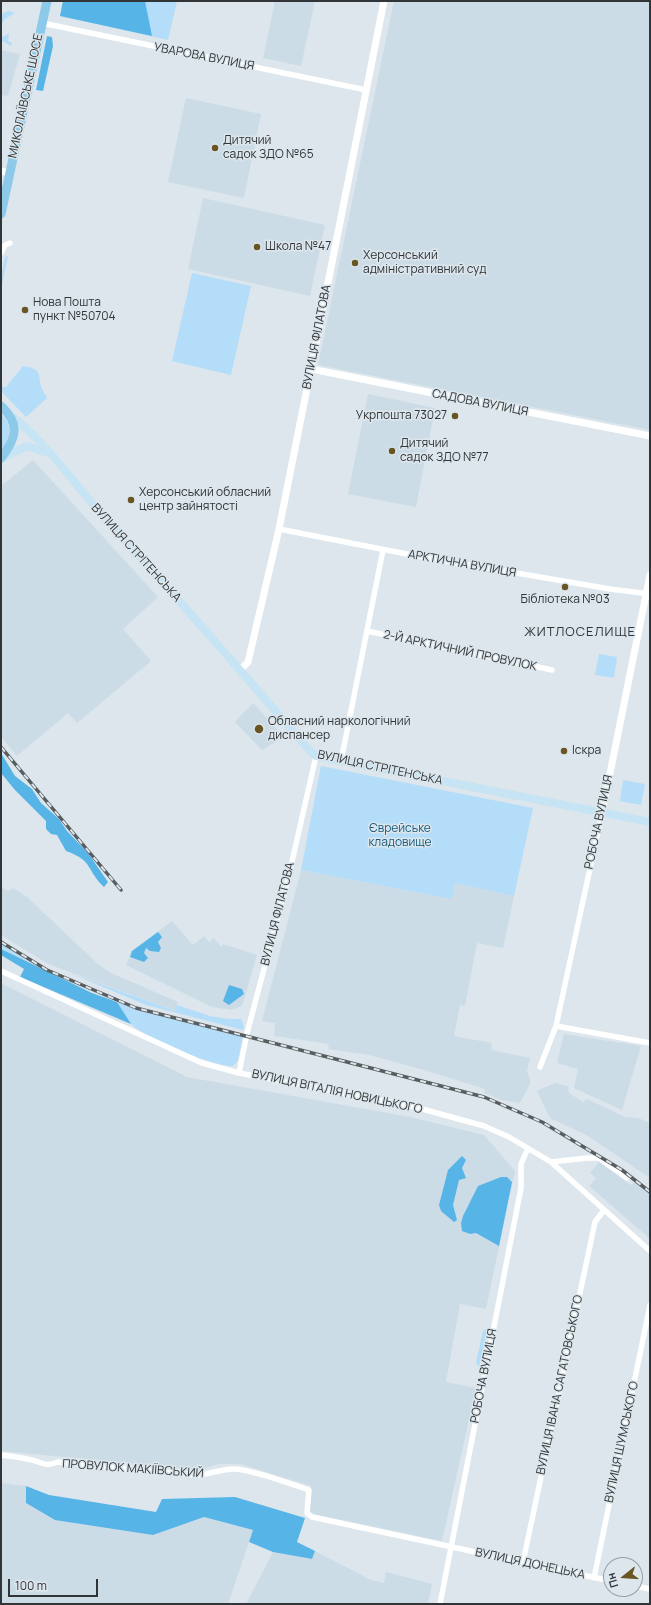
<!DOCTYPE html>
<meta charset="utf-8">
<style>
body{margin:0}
#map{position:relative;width:651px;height:1605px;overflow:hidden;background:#dce6ec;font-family:Manrope,sans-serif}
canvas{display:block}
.frame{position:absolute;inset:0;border:2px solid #313537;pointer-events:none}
.north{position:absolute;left:603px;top:1557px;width:40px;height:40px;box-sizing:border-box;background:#dce6ec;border:1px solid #989fa4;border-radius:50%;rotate:253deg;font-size:11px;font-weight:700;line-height:16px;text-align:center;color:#313537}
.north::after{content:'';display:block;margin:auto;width:14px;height:18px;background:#695423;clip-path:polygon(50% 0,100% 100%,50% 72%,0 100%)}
.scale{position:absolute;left:8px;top:1579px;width:90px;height:18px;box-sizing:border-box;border:2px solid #313537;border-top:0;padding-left:5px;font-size:12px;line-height:14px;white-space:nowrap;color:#313537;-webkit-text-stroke:3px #dce6ec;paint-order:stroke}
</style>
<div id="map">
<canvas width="651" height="1605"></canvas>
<div class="frame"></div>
<div class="north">Пн</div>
<div class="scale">100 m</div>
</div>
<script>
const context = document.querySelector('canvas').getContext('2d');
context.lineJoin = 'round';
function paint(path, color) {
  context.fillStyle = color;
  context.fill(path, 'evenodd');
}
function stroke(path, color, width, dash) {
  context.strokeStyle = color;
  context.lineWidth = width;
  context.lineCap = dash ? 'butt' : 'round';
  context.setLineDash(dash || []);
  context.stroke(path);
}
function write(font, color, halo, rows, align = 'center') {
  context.font = font + ' Manrope,sans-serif';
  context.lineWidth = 3;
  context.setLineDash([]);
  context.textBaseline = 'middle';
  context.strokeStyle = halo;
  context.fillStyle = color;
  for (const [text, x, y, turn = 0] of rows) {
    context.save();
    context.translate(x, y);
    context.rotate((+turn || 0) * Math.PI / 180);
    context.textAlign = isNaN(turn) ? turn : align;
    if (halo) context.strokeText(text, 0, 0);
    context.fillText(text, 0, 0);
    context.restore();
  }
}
const built = new Path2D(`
 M275,1H315L301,66L263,58Z
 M394,1H650V430L318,365Z
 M1,50L20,54L8,96L1,95Z
 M186,98L261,114L244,198L168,182Z
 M203,198L325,225L310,296L188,269Z
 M368,394L435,408L416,507L348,494Z
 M33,460L158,597L123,629L151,661L77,723L68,713L17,756L1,737V486Z
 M253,703L284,737L262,750L235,722Z
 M301,870L452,899L455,883L514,896L503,948L477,943L465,1006L460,1005L454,1036L492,1043L491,1050L530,1058L527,1072L531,1082L520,1103L501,1100L484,1093L485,1089L424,1070L369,1055L328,1049L329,1044L274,1036L275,1023L262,1021Z
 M1,886L4,889L9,891L13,888L27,897L98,964L111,973L178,1002L175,1011L48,964L1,935Z
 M172,921L193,945L204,936L209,942L214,938L221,947L223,944L257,955L242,1006L232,1010L212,1007L126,965L132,951Z
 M1,983L187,1077L410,1117L484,1135L515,1171L486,1309L460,1304L446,1382L476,1388L442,1541L309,1513L311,1486L240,1464H219L201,1470L1,1451Z
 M564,1034L641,1046L622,1110L574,1088L578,1069L557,1063Z
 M555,1083L568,1086L569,1093L583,1102L587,1099L625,1117L638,1118L650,1123V1178L588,1136L550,1118L537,1091Z
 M599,1162L631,1185L635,1182L650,1194V1239L589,1186L596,1178L590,1173Z
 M1,1483L26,1486V1503L153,1535L204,1517L253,1530L228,1604H1Z
 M315,1551L371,1580L384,1583L386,1572L432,1584L428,1604H246L273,1552L312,1559Z`);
const green = new Path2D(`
 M63,1H177L168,40L60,16Z
 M8,11L15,13L5,19L1,25V14Z
 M9,33L8,41L12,43L11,46L1,40V35L3,37Z
 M8,256L1,289V277L5,257Z
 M192,273L251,286L231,375L172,361Z
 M23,366C36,368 40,371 40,383C41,388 45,394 47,398L26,417L1,391V387H6Z
 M1,414C15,427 8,439 1,453Z
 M599,654L617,657L614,678L595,675Z
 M321,766L533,808L514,896L455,883L452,899L301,870Z
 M623,780L645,784L641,805L620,801Z
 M1,944L35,966L1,949Z
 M70,973L175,1011L177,1005L210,1016L228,1019H241L244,1027L243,1030L146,1005Z
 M117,1002L134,1009L243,1037L238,1060L233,1066C215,1067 142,1037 130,1023C125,1018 121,1009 117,1002Z
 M486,1329L487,1332L479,1367L476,1363L483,1331Z`);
const forest = new Path2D(`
 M63,1H145L152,36L60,16Z
 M47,36L52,37L53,46L43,91L36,90Z
 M1,753L15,776L32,789L41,803L59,819L67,831L88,853L108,882L104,887C86,870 94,861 66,851L57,835L51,834L46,829V821L15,790L1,773Z
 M158,932L162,937L158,942L161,948L159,952L150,951L146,948L144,953L148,958L144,962L130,957L132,951Z
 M1,949L92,993L117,1002L131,1024L20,977L24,969L1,955Z
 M229,985L242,989L244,994L229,1005L223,1001Z
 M462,1156L466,1160L462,1168L466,1178L459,1180L453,1205L457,1220L454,1222L441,1211L439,1205L448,1170Z
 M501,1177H507L512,1182L499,1246L476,1233L470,1234L462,1231L461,1223L463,1216L478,1186Z
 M26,1486L49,1495L156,1512L162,1499L235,1497L305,1518L297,1542L315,1551L312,1559L273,1552L249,1542L253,1530L204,1517L153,1535L55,1520L26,1503Z`);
const minor = new Path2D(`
 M42,23L366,90
 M1,253L5,245L10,243
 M279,529L417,556L610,589L650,594
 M367,631L552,670
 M341,761L383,550
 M1,971L202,1063L239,1073L415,1107L484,1126L509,1137L551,1162L650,1251
 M556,1026L650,1043
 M540,1067L556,1026L602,813
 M239,1073L247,1033L288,879L316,756
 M551,1162L587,1158H599L627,1178
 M1,1455C10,1456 19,1457 27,1459C42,1461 42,1468 58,1462L195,1475C208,1475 221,1469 234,1469C252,1469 290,1484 309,1490L307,1513L312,1517L611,1581
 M523,1562L595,1222L604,1210
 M594,1578L650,1305
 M635,1586L650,1589
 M440,1604L521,1188V1164L528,1148`);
const tertiary = new Path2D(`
 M1,171L10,173
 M311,369L650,436
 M241,669L248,662L279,529L384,1
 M602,813L650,575`);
const secondary = new Path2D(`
 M10,415C45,441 73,482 102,515C173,593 242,672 310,751L316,756L650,822
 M1,458L27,446L45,452`);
const primary = new Path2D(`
 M1,214L47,1
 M1,406C21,424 16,439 1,458`);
const rail = new Path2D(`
 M1,747L121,890
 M1,942L47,970L136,1008L484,1097L542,1122L622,1170L650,1192`);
const markers = [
 [215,148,4,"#695423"],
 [257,247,4,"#695423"],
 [355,263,4,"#695423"],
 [25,310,4,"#695423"],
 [455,416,4,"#695423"],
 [392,451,4,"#695423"],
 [131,500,4,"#695423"],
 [565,587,4,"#695423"],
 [259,729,5,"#695423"],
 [564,751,4,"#695423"]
];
const streetNames = [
 ["УВАРОВА ВУЛИЦЯ",204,57,11],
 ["МИКОЛАЇВСЬКЕ ШОСЕ",26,96,-78],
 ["ВУЛИЦЯ ФІЛАТОВА",317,337,-79],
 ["САДОВА ВУЛИЦЯ",480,403,11],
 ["ВУЛИЦЯ СТРІТЕНСЬКА",136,553,48],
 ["АРКТИЧНА ВУЛИЦЯ",462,564,10],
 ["2-Й АРКТИЧНИЙ ПРОВУЛОК",460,651,12],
 ["ВУЛИЦЯ СТРІТЕНСЬКА",380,768,12],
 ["РОБОЧА ВУЛИЦЯ",599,822,-78],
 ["ВУЛИЦЯ ФІЛАТОВА",278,914,-76],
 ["ВУЛИЦЯ ВІТАЛІЯ НОВИЦЬКОГО",337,1092,12],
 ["РОБОЧА ВУЛИЦЯ",484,1376,-79],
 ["ВУЛИЦЯ ІВАНА САГАТОВСЬКОГО",560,1385,-78],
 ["ВУЛИЦЯ ШУМСЬКОГО",622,1442,-78],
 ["ПРОВУЛОК МАКІЇВСЬКИЙ",133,1469,4],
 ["ВУЛИЦЯ ДОНЕЦЬКА",530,1564,12]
];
const poiNames = [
 ["Дитячий",223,141],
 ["садок ЗДО №65",223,155],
 ["Школа №47",265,247],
 ["Херсонський",363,256],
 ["адміністративний суд",363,270],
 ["Нова Пошта",33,303],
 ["пункт №50704",33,317],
 ["Укрпошта 73027",447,416,"right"],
 ["Дитячий",400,444],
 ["садок ЗДО №77",400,458],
 ["Херсонський обласний",139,493],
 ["центр зайнятості",139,507],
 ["Бібліотека №03",565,600,"center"],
 ["Обласний наркологічний",268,722],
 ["диспансер",268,736],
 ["Іскра",572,751]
];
const parkNames = [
 ["Єврейське",400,829],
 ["кладовище",400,843]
];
const neighbourhoodNames = [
 ["ЖИТЛОСЕЛИЩЕ",580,632]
];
paint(built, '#ccdce7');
paint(green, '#b3ddf8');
paint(forest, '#57b4e7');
stroke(minor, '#fff', 5.5);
stroke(tertiary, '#fff', 7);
stroke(secondary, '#c6e4f4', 8);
stroke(primary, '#8dcae9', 9);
stroke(rail, '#585d60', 3.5);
stroke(rail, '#dce6ec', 2, [6]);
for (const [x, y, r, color] of markers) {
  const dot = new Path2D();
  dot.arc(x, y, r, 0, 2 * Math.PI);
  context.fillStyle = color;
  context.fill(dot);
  stroke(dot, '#dce6ec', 1.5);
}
write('12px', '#313537', '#dce6ec', streetNames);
write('12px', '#313537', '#dce6ec', poiNames, 'left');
write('12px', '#185d80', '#dce6ec', parkNames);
context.letterSpacing = '1px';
write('13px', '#313537', '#dce6ec', neighbourhoodNames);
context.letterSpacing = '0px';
</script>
